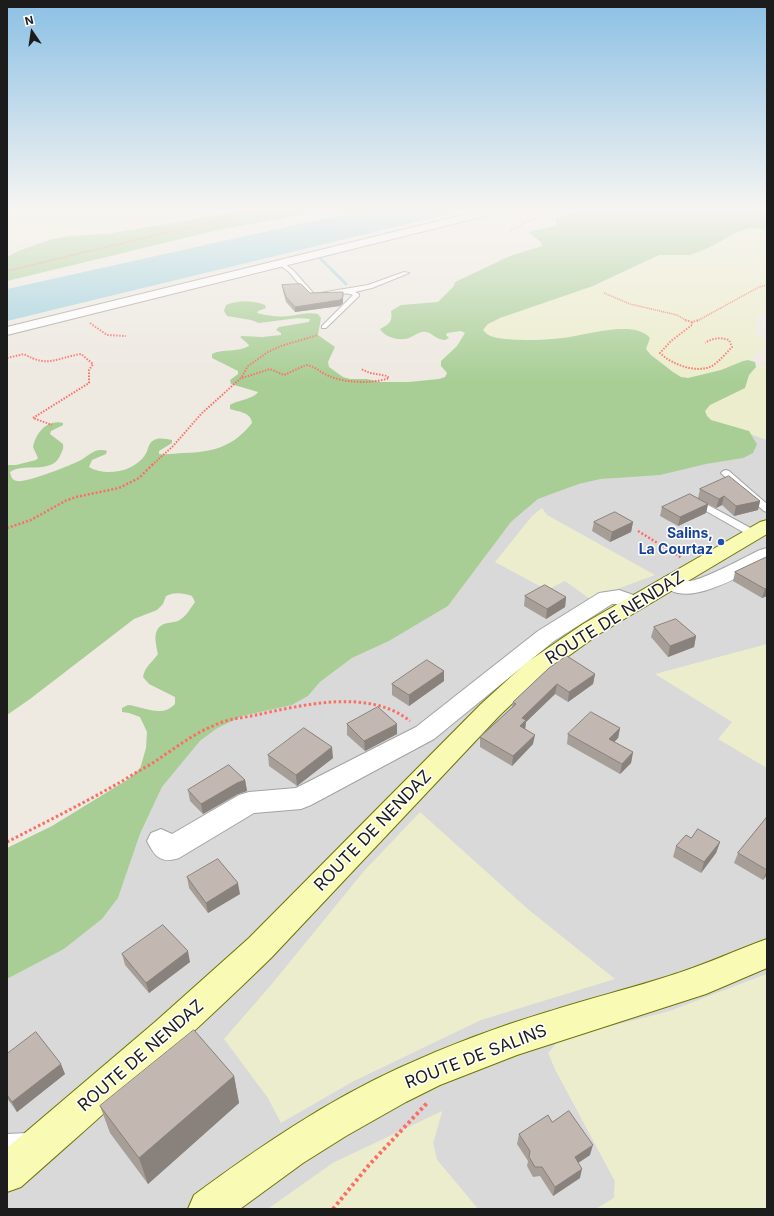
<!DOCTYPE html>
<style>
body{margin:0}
#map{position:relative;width:774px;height:1216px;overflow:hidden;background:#eee9e1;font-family:Inter,sans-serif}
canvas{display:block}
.frame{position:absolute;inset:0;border:8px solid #1c1c1c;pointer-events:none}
.north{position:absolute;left:12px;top:12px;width:40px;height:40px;-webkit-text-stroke:3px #fff;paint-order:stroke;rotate:347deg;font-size:11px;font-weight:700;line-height:16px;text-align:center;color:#1c1c1c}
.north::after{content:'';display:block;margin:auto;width:14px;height:18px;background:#1c1c1c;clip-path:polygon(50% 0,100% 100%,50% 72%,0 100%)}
</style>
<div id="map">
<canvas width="774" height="1216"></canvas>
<div class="frame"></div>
<div class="north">N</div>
</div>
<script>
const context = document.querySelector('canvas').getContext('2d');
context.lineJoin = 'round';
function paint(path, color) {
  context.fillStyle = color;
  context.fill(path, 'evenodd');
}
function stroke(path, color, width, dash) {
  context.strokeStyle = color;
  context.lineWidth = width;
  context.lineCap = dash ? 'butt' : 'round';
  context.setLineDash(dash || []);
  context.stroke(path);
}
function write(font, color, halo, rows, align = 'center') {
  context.font = font + ' Inter,sans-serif';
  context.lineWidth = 3;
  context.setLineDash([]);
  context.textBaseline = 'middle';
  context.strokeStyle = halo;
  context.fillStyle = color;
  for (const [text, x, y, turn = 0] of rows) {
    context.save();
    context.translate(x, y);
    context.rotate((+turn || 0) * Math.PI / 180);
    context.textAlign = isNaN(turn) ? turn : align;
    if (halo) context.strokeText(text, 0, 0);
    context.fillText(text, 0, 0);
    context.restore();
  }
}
const residential = new Path2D(`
 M751,434L767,440V974L670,1011L549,1053L555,1069L615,1181L614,1198L596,1209H478L437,1160L433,1143L442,1112L333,1163L268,1209H7V979L64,949L102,919L118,898L140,834L162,787L200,741L216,729L242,716L292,705L308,696L320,682L352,658L389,641L448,606L511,522L538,499L579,484L601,479L724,461L757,444Z`);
const farmland = new Path2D(`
 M17,210H230L68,244L49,232L15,239L19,242L7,244V212Z
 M753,228L767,230V310L756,318L755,331L757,335L767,340V347L755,354L748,360L727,367L721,370L688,378L681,377L651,355L646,349L649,342L635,331L611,330L565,338L516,340L497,338L486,334L483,330L488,324L500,318L593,286L659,255H670L706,249L742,230Z
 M767,366V440L751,434L749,431L711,420L707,416L705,411L710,405L745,388L749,375L756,367Z
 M542,508L547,515L655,575L590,599L565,581L547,590L495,562L532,516Z
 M767,644V768L718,739L732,722L655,674Z
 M420,812L529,910L615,979L481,1020L352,1082L281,1123L268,1098L224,1039L271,985L364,871Z
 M767,974V1209H596L614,1198L615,1181L555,1069L548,1053L560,1039L670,1011Z
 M442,1111L433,1143L437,1160L478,1209H268L333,1163Z`);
const forest = new Path2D(`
 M246,210H330L218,230L7,281V258L9,256L18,251L52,239L70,236L107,234Z
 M577,210H767V230L753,228L742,230L706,249L690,255H659L593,286L500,318L488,324L483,330C488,337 497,338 505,339C524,341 544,340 563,338C584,336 634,319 650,338L646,349L651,355L673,372L681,377L688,378L721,370L743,361L748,360L755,362L756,367L749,375L745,388L710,405L705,411L707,416L711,420L749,431L757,444L753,453L743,458L706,464L660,475L601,479L579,484L538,499L511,522L448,606L389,641L352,658L320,682L308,696L292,705L242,716L216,729L200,741L162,787L140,834L118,898L102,919L64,949L7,979V848L52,826L127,780L140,769L146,748L147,732L140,717L129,713L122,712V708L128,705C145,707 162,718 175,704V697L149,684L143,677C145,666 152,663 158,654C156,644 152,631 162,625C167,622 173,623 178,621C186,617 190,609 195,602L192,596C182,593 175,592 166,596L163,604L157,610L134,619L30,699L7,715V465H16L36,460L38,458L33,447C36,433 47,419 63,423V425L51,431L50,434L63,444C64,449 62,451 60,456C51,475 23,462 10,472C11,477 12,480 17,481C26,483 69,466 79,461C86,458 92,450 101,450C102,450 106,450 107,451L106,454L92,460L89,467C105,477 134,472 145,455C149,450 147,444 154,440C160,437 166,439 172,440V443L159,451V454C168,455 176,453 184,453C213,452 233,447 252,423C251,412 239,412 230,409V405C238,400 254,399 258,392L231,384L230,380L238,374V371L212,358V354C223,348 237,353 249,346L248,344L240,337L242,336L262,337L281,335V333L276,330L279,327L309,322L310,319L298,318L259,323L251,320L227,316L224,311L226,305C238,300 253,300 265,305L266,308L258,311L257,313C267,316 280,317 289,316C299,315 308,312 318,314L321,318L318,335L335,347L328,362L329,367L343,377L350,379H367L380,382H409L439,379L445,377L447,373L441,366V361L457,346L465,333L461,331L447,333L446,335L449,338L445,340C434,339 433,333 426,332C420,331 416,335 411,337C402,342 385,338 380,329C389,324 393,322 391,311L401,305L438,302L454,286L455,282L510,256L542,246L541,242L528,232L553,226L556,224V219Z`);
const water = new Path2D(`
 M363,210H465L7,321V289Z`);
const stream = new Path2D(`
 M320,258L326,264
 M328,266L346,284`);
const pathFar4 = new Path2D(`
 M510,211L537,219
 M511,230L522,226L523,223L537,219
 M7,271L261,210
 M604,293L630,304L677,315L687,321
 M697,321L759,287L767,285`);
const pathFar3 = new Path2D(`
 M685,320L692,322L699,320
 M692,322V325L671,341L660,353C671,364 696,374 712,366C719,362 726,353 732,347L729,340C720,337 713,338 705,343
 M90,323L107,335L126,336
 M7,358L24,354C48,368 56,358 81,354L93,364L89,370V383L33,418L52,425
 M242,378L270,369L284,375L306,365C315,366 321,373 329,376C346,383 372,384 389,378L387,376L370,373L361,369
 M152,465L173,446L202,413L241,378L248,366L268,352L281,346L318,335`);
const pathFar2 = new Path2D(`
 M7,528L31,520L65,501L76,497L119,488L139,478L153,464
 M638,531L682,558`);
const pathFar1 = new Path2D(`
 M7,842C46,822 86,802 124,780C136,772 149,766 160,758C178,746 195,733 215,725C227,719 242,718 256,715C303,705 369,688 410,721`);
const path = new Path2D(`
 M333,1209L369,1165L428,1102`);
const lane = new Path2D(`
 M282,262L293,270L314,294L368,285L404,272L409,273L372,288L355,292L359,294V296L326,328H322V326L353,295C339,290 324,300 310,297L289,272L280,265L279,264Z
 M726,470L729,471L767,504V512L764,511L723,475L721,473L723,471Z
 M695,498L758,532L759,534L754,537L750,536L692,503L690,501L692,499Z
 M27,1133L34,1135L36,1142L34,1149L27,1151L7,1152V1134Z`);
const street = new Path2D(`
 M7,210H18L7,215Z
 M483,210H502L501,212L7,335V327Z
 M767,548V562C743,574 682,613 661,582L664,577C679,574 678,581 688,581C700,582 747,556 760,550Z
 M619,590L642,598L645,603L642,608C629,611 623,603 612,604L554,641L434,739L311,805L301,809L254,813L179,858C161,864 155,857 147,841L151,833L161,829L172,834L239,795L249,792L296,788L416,727L538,631L599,593Z`);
const secondary = new Path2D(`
 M767,520V534L599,634L542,675L499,716L271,958C190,1037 106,1112 21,1187L7,1192V1148L155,1022L249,938L481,704L526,663L583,624L760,522Z
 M767,939V968L706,994L517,1055L440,1085L406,1102L346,1136L303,1163L240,1209H188L194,1195C259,1147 325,1102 399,1068C447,1046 497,1027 547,1012C590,998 633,988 675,974C707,964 736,950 767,939Z`);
const wall = new Path2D(`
 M282,285L310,293L343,303L340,306L295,312L286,302L283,291Z
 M700,489L760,501L758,510L734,516L722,505L716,508L708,504L706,513L678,526L660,516L662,507L698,498Z
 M594,522H633L631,532L610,542L592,531Z
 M767,557V596L762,598L733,581L735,572Z
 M525,596L566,597L565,607L546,619L524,606Z
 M654,627L696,636L694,647L668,657L651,637Z
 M549,668L595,674L593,684L568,702L555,694L526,722L525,729L533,744L512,766L480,747V737L512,707L513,702Z
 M444,671V681L409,706L392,695V684Z
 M347,724H397V734L365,751L347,735Z
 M620,728L618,738L614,742L633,752L631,763L620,774L567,744L568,734Z
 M268,755L333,758L297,786L269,766Z
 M245,780L247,791L238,794L203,814L190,801L188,790Z
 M767,817V875L763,880L734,863L738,853Z
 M691,838L720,842L716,853L701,873L673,857L676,846Z
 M187,877L240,894L208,913L189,888Z
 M122,954L190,962L149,993L125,965Z
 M7,1054L65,1074L17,1112L7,1098Z
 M234,1076L239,1103L148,1184L110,1133L100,1106Z
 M552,1122L590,1155L578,1163L580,1178L553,1196L540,1176L533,1177L527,1166L528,1161L517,1144L519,1134Z`);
const shadedWall = new Path2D(`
 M343,297V303L340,306L295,312V307Z
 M724,496L722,505L716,508L719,499Z
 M760,501L758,510L734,516L736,506Z
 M708,504L706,513L678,526L680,517Z
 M633,522L631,532L610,542L612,532Z
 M767,588V596L762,598L765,589Z
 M566,597L565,607L546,619L547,609Z
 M696,636L694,647L668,657L670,646Z
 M444,671V681L409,706V695Z
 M595,674L593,684L568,702L569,692Z
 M557,684L555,694L526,722L525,730L520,726L522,718Z
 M397,724V734L365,751L364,741Z
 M620,728L618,738L607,749L609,739Z
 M535,735L533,744L512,766L513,756Z
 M332,747L333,758L297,786L296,775Z
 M633,752L631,763L620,774L622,764Z
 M245,780L247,791L238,794L203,814L201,804L237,783Z
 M720,842L716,853L701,873L704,862Z
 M767,870V875L763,880Z
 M238,883L240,894L208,913L206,903Z
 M188,951L190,962L149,993L146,983Z
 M61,1064L65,1074L17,1112L12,1102Z
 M234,1076L239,1103L148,1184L139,1158Z
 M593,1145L590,1155L572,1167L575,1157Z
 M582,1169L580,1178L553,1196L555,1187Z`);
const building = new Path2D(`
 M301,284L310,293L343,292V297L340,300L295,307L286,297L282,285Z
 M729,476L760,501L736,506L724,496L719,499L700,489Z
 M690,494L708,504L680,517L662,507Z
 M615,512L633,522L612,532L594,522Z
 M767,557V588L765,589L735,572Z
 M545,585L566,597L547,609L525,596Z
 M676,619L696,636L670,646L654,627Z
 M567,656L595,674L569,692L557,684L522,718L526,720L520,726L535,735L513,756L480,737L516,704L513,702L549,668Z
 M427,660L444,671L409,695L392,684Z
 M378,707L397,724L364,741L347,724Z
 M591,712L620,728L609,739L633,752L622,764L568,734Z
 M304,728L332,747L296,775L268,755Z
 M229,765L245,780L237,783L201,804L188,790Z
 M767,817V870L738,853Z
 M698,829L720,842L704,862L676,846L686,835L691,838Z
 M218,859L238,883L206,903L187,877Z
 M163,925L188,951L146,983L122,954Z
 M194,1030L234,1076L139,1158L100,1106Z
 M36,1032L61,1064L12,1102L7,1095V1054Z
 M569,1111L593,1145L575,1157L582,1169L555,1187L542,1167H535L529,1157L530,1151L519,1134L548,1115L552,1122Z`);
const markers = [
 [721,542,4,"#1a4fb4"]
];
const transitNames = [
 ["Salins,",713,534],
 ["La Courtaz",713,550]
];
const nearStreetnames = [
 ["ROUTE DE NENDAZ",615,618,-32],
 ["ROUTE DE NENDAZ",373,831,-46],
 ["ROUTE DE NENDAZ",141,1056,-41],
 ["ROUTE DE SALINS",476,1057,-21]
];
paint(residential, '#dad9d9');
paint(farmland, '#ecedcc');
paint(forest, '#a8ce95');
paint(water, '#a0d1dd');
stroke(stream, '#a0d1dd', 3);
stroke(lane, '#a3a3a3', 2);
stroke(street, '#a3a3a3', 2);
stroke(secondary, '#6c7403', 2);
stroke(pathFar4, '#fc6e64', 1.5, [1, 1]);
stroke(pathFar3, '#fc6e64', 2, [1.5, 1.5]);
stroke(pathFar2, '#fc6e64', 2.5, [2, 2]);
stroke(pathFar1, '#fc6e64', 3, [2.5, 2.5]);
stroke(path, '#fc6e64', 4, [3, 3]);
paint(lane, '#fff');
paint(street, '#fff');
paint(secondary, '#f9fab3');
paint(wall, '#a79e98');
paint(shadedWall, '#88817c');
paint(building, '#c2b8b1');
stroke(building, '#88817c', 1);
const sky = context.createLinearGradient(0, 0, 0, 381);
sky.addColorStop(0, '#8bc0e4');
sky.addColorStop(0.55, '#f7f5f2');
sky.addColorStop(1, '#f7f5f200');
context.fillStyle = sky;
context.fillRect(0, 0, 774, 381);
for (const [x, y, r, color] of markers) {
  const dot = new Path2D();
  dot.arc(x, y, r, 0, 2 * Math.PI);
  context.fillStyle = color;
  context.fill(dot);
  stroke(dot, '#fff', 1.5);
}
write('bold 14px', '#164399', '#fff', transitNames, 'right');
write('17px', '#1c1c1c', '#fff', nearStreetnames);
</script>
